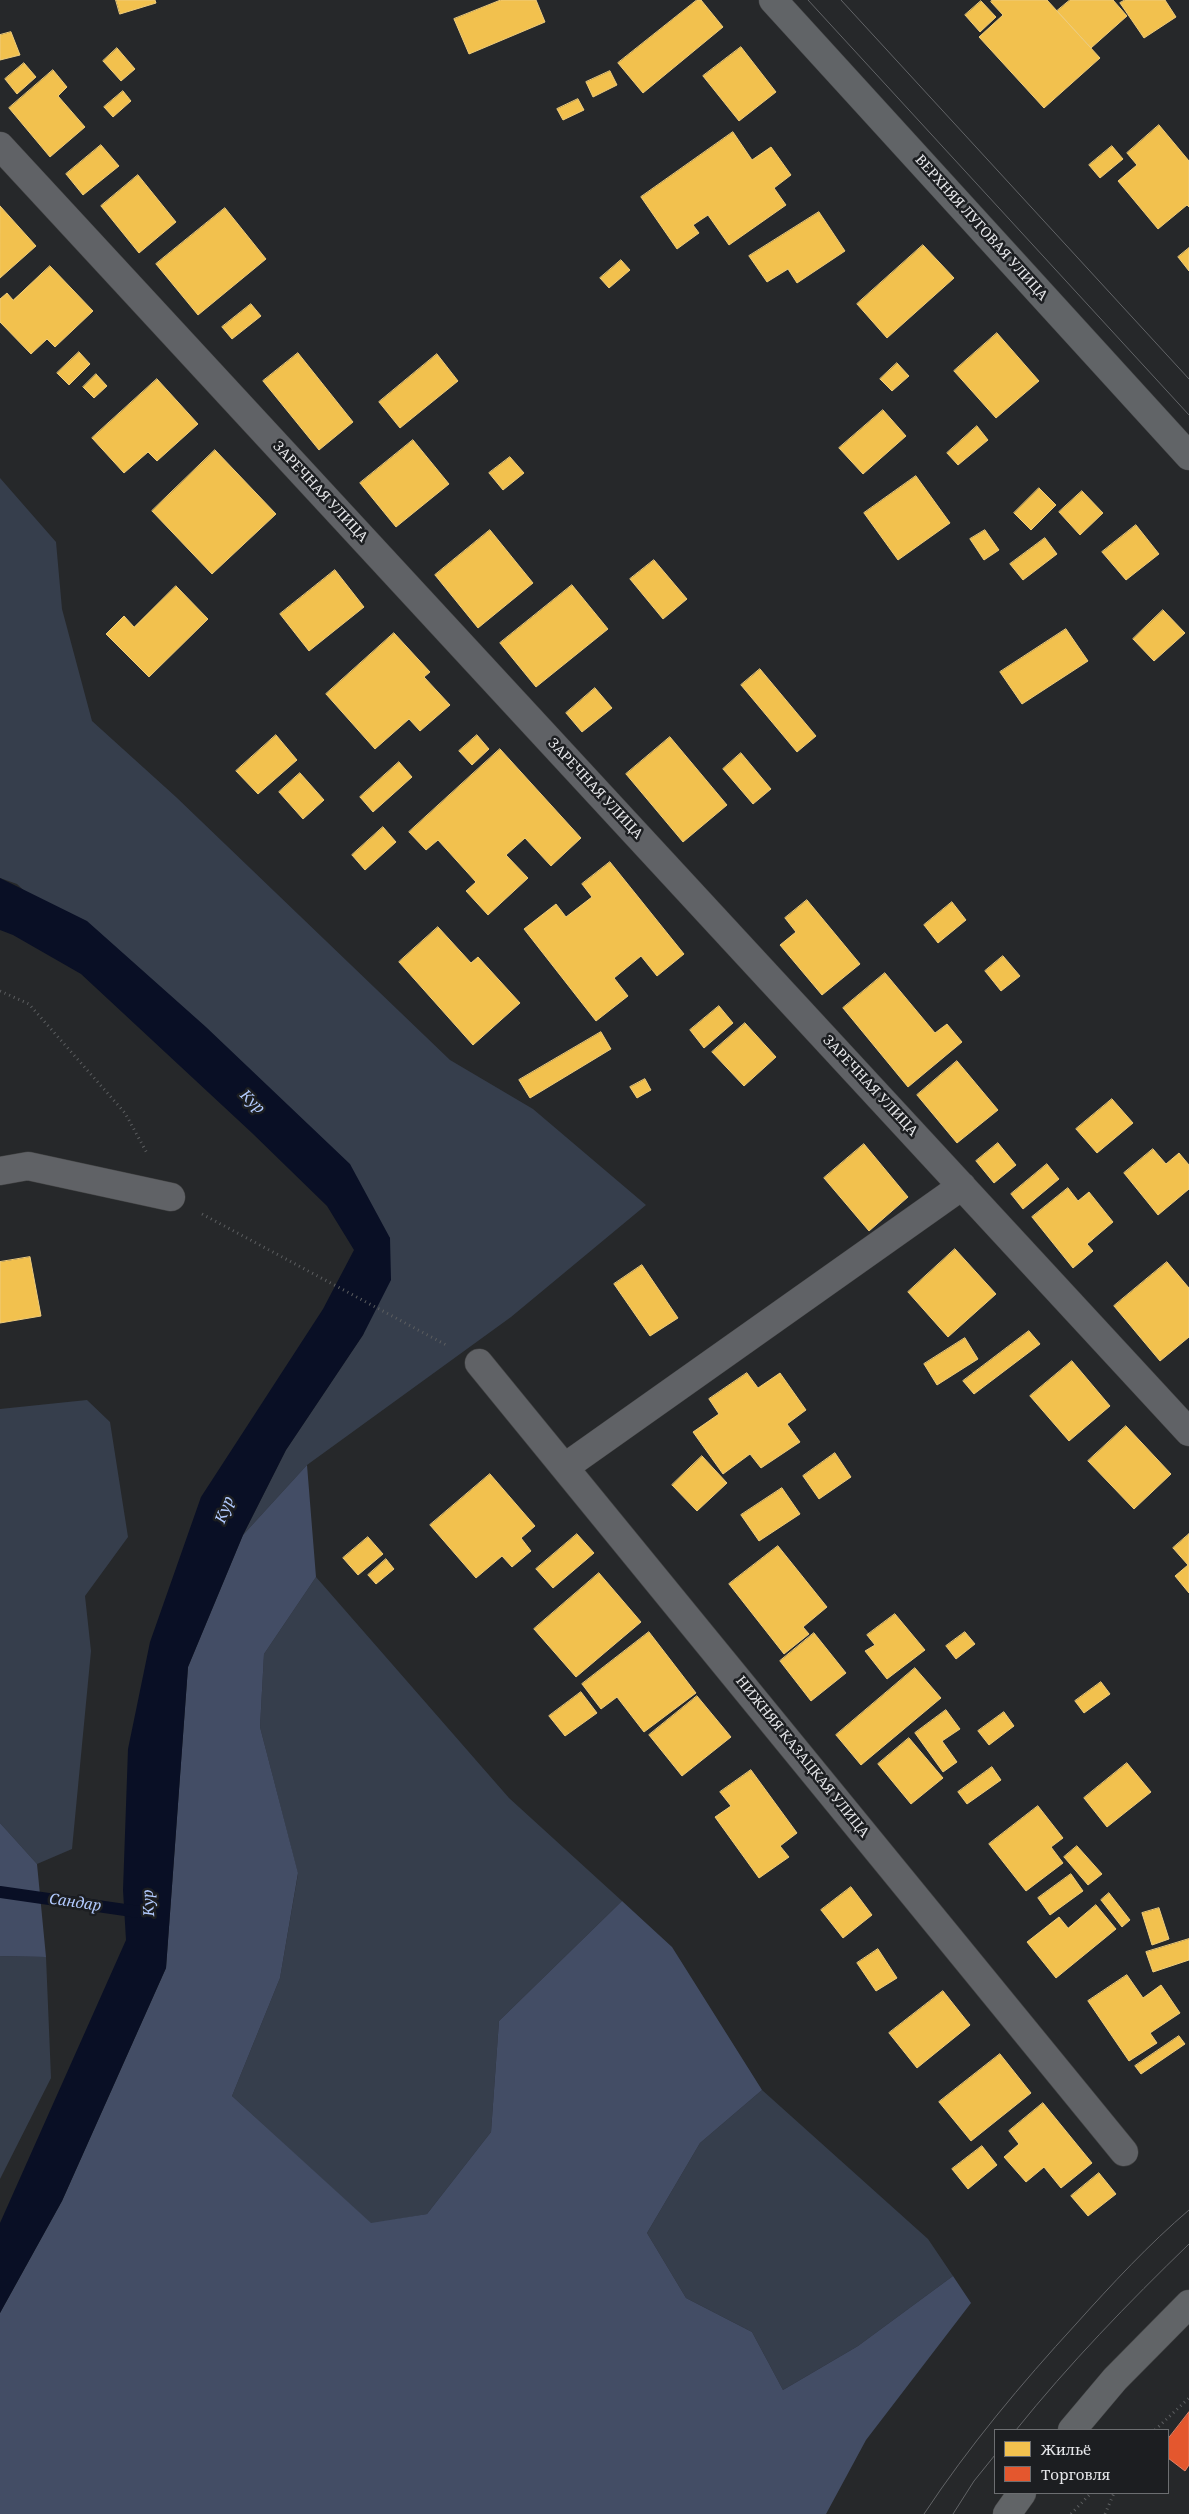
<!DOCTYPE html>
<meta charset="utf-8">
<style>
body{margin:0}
#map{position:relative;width:1189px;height:2514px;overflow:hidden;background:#26282a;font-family:"Noto Serif",serif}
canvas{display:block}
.legend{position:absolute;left:994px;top:2429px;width:175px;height:65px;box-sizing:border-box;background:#1c1e21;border:1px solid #6c6e71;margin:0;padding:6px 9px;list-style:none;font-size:15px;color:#e5e6e9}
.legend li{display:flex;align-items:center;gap:10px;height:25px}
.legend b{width:25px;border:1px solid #6c6e71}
</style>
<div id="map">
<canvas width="1189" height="2514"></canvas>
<ul class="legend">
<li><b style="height:14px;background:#f2c14e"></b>Жильё</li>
<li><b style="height:14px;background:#e4572e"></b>Торговля</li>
</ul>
</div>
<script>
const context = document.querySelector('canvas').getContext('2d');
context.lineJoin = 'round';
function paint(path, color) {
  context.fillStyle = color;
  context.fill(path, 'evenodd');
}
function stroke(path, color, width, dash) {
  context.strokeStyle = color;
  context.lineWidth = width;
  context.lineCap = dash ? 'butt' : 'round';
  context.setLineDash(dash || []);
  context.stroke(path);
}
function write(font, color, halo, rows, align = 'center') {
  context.font = font + ' "Noto Serif",serif';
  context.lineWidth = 5;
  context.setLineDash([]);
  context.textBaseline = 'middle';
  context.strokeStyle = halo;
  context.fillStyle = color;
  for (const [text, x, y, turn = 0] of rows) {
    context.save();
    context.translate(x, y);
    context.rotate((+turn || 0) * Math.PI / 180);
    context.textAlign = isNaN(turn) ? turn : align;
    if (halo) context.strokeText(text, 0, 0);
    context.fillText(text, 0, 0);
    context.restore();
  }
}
const green = new Path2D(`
 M0,478L56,542L62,609L92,721L176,797L450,1060L533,1109L646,1205L511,1317L307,1465L243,1535L286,1450L363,1335L390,1238L17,884L0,878Z
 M87,1400L110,1422L128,1537L85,1596L91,1651L72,1849L37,1864L0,1823V1409Z
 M316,1577L509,1798L622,1901L499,2021L491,2132L427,2214L371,2224L232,2096L280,1978L298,1874L260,1727L264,1654Z
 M0,1956L46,1957L51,2078L0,2179Z
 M762,2090L928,2239L953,2276L858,2346L783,2390L752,2332L686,2298L647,2233L700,2143Z`);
const forest = new Path2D(`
 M307,1465L316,1577L264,1654L260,1727L298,1873L280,1978L232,2096L371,2223L427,2214L491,2132L499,2021L622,1901L672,1947L762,2090L700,2143L647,2233L686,2298L752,2332L783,2390L858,2346L953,2276L971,2303L866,2440L826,2514H0V2313L62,2201L166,1968L188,1667L243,1535Z
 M0,1823L37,1864L46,1957L0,1956Z`);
const water = new Path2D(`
 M0,878L87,921L206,1027L350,1164L390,1238L391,1280L363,1335L286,1450L243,1535L188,1667L166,1968L62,2201L0,2313V2223L126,1940L123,1890L128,1749L150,1642L201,1497L323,1309L354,1250L327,1206L252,1133L81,974L13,935L0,930Z`);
const homes = new Path2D(`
 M116,0H155L156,3L120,14Z
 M501,0H536L545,22L469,54L454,19Z
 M697,0H701L723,27L643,93L618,63Z
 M992,0H1047L1100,58L1044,108L979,37L1003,15L991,2Z
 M1070,0H1113L1127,16L1091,48L1057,11Z
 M1125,0H1165L1176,17L1144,38L1120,3Z
 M981,1L996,17L980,32L965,15Z
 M11,32L20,55L0,60V35Z
 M741,47L776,92L739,121L703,76Z
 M117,48L135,69L121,81L103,61Z
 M24,63L36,77L17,94L5,79Z
 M53,70L67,87L58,96L85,127L50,157L9,108Z
 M610,71L617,85L593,97L586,82Z
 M123,91L131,101L113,117L104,107Z
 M578,99L584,110L563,120L557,109Z
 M1159,125L1189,161V207L1187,205L1158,229L1118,181L1137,165L1127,153Z
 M733,132L752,160L771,147L791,175L774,188L786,205L729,245L708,215L693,225L699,233L677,249L641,197Z
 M101,145L119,166L83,195L66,174Z
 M1112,146L1123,159L1100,178L1089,165Z
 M138,175L176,222L139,253L101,206Z
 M0,206L36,246L0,278Z
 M225,208L266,259L198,315L156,264Z
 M819,212L845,251L797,283L788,269L767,282L749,256Z
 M923,245L954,278L887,338L857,304Z
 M1189,248V271L1178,257Z
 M621,260L630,270L609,288L600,278Z
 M50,266L93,311L55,347L47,339L31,354L0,322V299L7,293L13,300Z
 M251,304L261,316L232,339L222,327Z
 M997,333L1039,381L996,418L954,371Z
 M79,352L90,364L69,385L57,373Z
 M298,353L353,422L319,450L263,381Z
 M437,354L458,381L400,428L379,402Z
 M897,363L909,376L892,391L880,379Z
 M96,374L107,386L94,398L83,387Z
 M157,379L198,424L157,461L148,452L124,473L92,438Z
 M883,410L906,436L863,474L839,448Z
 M977,426L988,440L958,465L947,453Z
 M413,440L449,484L396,527L360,483Z
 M215,450L276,514L212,574L152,511Z
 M510,457L524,473L503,490L489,473Z
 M916,476L950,523L898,560L864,513Z
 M1039,488L1056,505L1031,530L1014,513Z
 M1082,491L1103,513L1080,535L1059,512Z
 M1136,525L1159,554L1126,580L1102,552Z
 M490,530L533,583L478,628L435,575Z
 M985,530L999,550L984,560L970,539Z
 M1045,538L1057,554L1023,580L1010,564Z
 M654,560L687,599L663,619L630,579Z
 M335,570L364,607L309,651L280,614Z
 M572,585L608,629L536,687L500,643Z
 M176,586L208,619L149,677L106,634L124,616L134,627Z
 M1163,610L1185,633L1154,661L1133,639Z
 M1066,629L1088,661L1022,704L1000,672Z
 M394,633L430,672L424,677L450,705L420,731L409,719L375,749L326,694Z
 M760,669L816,736L797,752L741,685Z
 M595,688L612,708L582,732L566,713Z
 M276,735L297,760L258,794L236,771Z
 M477,735L489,749L472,765L459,751Z
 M670,737L727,805L683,842L626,774Z
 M500,749L581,838L551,866L525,838L506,855L528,878L488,915L466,891L476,882L438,840L426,850L409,832Z
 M741,753L771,789L753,804L723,769Z
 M399,762L412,777L373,812L360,797Z
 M300,773L324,800L303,819L279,792Z
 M383,827L396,842L365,870L352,855Z
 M610,862L684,954L657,976L641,956L614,978L628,996L596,1021L524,929L556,904L566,917L592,897L582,884Z
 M807,900L860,964L822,995L780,945L796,932L785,918Z
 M952,902L966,920L938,943L924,925Z
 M438,927L471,963L478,957L520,1003L473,1045L399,962Z
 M1003,956L1020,976L1001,991L985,971Z
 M885,973L935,1033L947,1024L962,1042L908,1087L843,1008Z
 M719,1006L733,1023L704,1048L690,1030Z
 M745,1023L776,1057L744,1086L712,1052Z
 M601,1032L611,1049L530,1098L519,1080Z
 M957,1061L998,1110L957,1143L917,1095Z
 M645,1079L651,1090L637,1098L630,1087Z
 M1112,1099L1133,1123L1097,1153L1076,1129Z
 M998,1143L1016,1165L994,1183L976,1161Z
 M864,1144L908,1197L869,1231L824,1178Z
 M1153,1149L1166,1164L1179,1153L1189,1165V1189L1158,1215L1124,1173Z
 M1047,1164L1059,1179L1023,1209L1011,1194Z
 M1068,1188L1078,1201L1089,1192L1113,1222L1087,1244L1093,1251L1073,1268L1032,1217Z
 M955,1249L996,1294L948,1337L908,1292Z
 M30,1257L41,1316L0,1323V1262Z
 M1167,1262L1189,1288V1337L1160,1361L1114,1306Z
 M642,1265L678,1318L650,1336L614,1284Z
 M1029,1331L1040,1344L974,1394L963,1381Z
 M965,1338L978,1359L937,1385L924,1364Z
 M1072,1361L1110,1406L1069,1441L1030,1396Z
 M747,1373L758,1388L780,1373L806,1410L787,1424L800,1442L761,1468L750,1454L723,1474L693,1432L719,1414L709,1399Z
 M1126,1426L1171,1474L1134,1509L1088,1461Z
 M835,1453L851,1477L819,1499L803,1476Z
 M702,1456L727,1483L697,1511L672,1485Z
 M490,1474L535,1526L521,1538L531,1551L512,1567L502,1556L476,1578L430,1525Z
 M782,1488L800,1514L759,1541L741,1515Z
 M577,1534L594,1553L553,1588L536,1569Z
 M1189,1534V1593L1175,1576L1188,1565L1173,1548Z
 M368,1537L383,1554L358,1575L343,1558Z
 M778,1546L827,1607L803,1627L809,1634L784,1654L729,1584Z
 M386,1559L394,1569L376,1584L368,1575Z
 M599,1573L641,1622L576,1677L534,1629Z
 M895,1614L925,1650L887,1679L865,1651L875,1645L867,1635Z
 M649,1632L696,1693L644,1732L617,1697L601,1709L582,1684Z
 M965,1632L975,1644L956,1659L946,1646Z
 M814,1633L846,1673L811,1701L780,1661Z
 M915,1668L941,1698L861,1765L836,1735Z
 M1101,1682L1110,1694L1084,1713L1075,1701Z
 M581,1692L597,1713L565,1736L549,1716Z
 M697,1696L731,1737L682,1776L649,1735Z
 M946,1710L960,1729L942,1741L957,1762L943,1772L915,1733Z
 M1004,1712L1014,1726L989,1745L978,1731Z
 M909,1738L943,1778L911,1804L878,1764Z
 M1127,1763L1151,1792L1107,1827L1084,1798Z
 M992,1767L1001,1780L967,1804L958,1792Z
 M751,1770L797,1833L780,1846L789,1857L759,1878L715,1817L731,1806L720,1792Z
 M1038,1806L1063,1838L1051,1847L1063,1863L1026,1891L989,1844Z
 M1077,1846L1102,1874L1088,1885L1064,1857Z
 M1071,1874L1083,1891L1050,1915L1038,1898Z
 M851,1887L872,1915L843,1938L821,1910Z
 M1109,1893L1130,1920L1122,1927L1101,1900Z
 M1096,1905L1116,1929L1056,1978L1027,1942L1059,1917L1068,1928Z
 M1159,1908L1169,1939L1152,1945L1142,1913Z
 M1189,1939V1960L1153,1972L1146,1952Z
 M878,1949L897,1978L876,1991L857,1963Z
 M1127,1975L1143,1998L1161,1985L1180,2013L1150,2033L1157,2043L1129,2061L1088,2001Z
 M943,1991L970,2025L917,2068L889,2033Z
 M1179,2036L1185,2044L1141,2074L1135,2066Z
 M1000,2054L1031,2093L971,2141L939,2102Z
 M1043,2103L1092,2163L1061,2188L1044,2167L1026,2182L1004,2157L1019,2144L1009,2131Z
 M982,2146L997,2165L968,2189L952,2169Z
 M1099,2173L1116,2194L1088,2216L1071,2196Z`);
const shops = new Path2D(`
 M1189,2412V2465L1185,2471L1168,2458V2439Z`);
const stream = new Path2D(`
 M0,1892L139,1912`);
const path = new Path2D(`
 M0,991L29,1004L125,1113L148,1155
 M202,1214L448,1346
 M1155,2430L1189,2398
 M1071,2514L1091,2493
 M1105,2514L1114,2493`);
const minor = new Path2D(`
 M0,146L1189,1432
 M0,1171L28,1166L171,1197
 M479,1363L1124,2152
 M565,1467L962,1186`);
const major = new Path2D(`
 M773,0L1189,456
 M1072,2430L1115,2379L1189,2304
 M1007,2514L1022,2493`);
const tram = new Path2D(`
 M808,0L1189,415
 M841,0L1189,379
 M1016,2430C1069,2364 1128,2303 1189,2244
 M924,2514C969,2446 1021,2384 1076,2324C1112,2284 1149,2244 1189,2210
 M953,2514L974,2481L995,2455`);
const streetNames = [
 ["ВЕРХНЯЯ ЛУГОВАЯ УЛИЦА",981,228,48],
 ["ЗАРЕЧНАЯ УЛИЦА",320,492,47],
 ["ЗАРЕЧНАЯ УЛИЦА",595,789,47],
 ["ЗАРЕЧНАЯ УЛИЦА",870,1086,47],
 ["НИЖНЯЯ КАЗАЦКАЯ УЛИЦА",802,1757,51]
];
const waterNames = [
 ["Кур",252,1102,43],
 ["Кур",225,1510,-69],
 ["Сандар",75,1903,8],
 ["Кур",149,1903,-94]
];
paint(green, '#363e4c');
paint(forest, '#434d65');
paint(water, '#090f25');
paint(homes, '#f2c14e');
stroke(homes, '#eecc7c', 1);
paint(shops, '#e4572e');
stroke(shops, '#e48266', 1);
stroke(stream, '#090f25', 12);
stroke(minor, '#424344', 29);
stroke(major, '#424344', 29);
stroke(path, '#5c5e60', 3, [1, 4]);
stroke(minor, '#606266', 28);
stroke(major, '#616467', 28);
stroke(tram, '#626467', 1);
write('14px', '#e5e6e9', '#1c1e21', streetNames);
write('italic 15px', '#b2cafe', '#1c1e21', waterNames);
</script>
